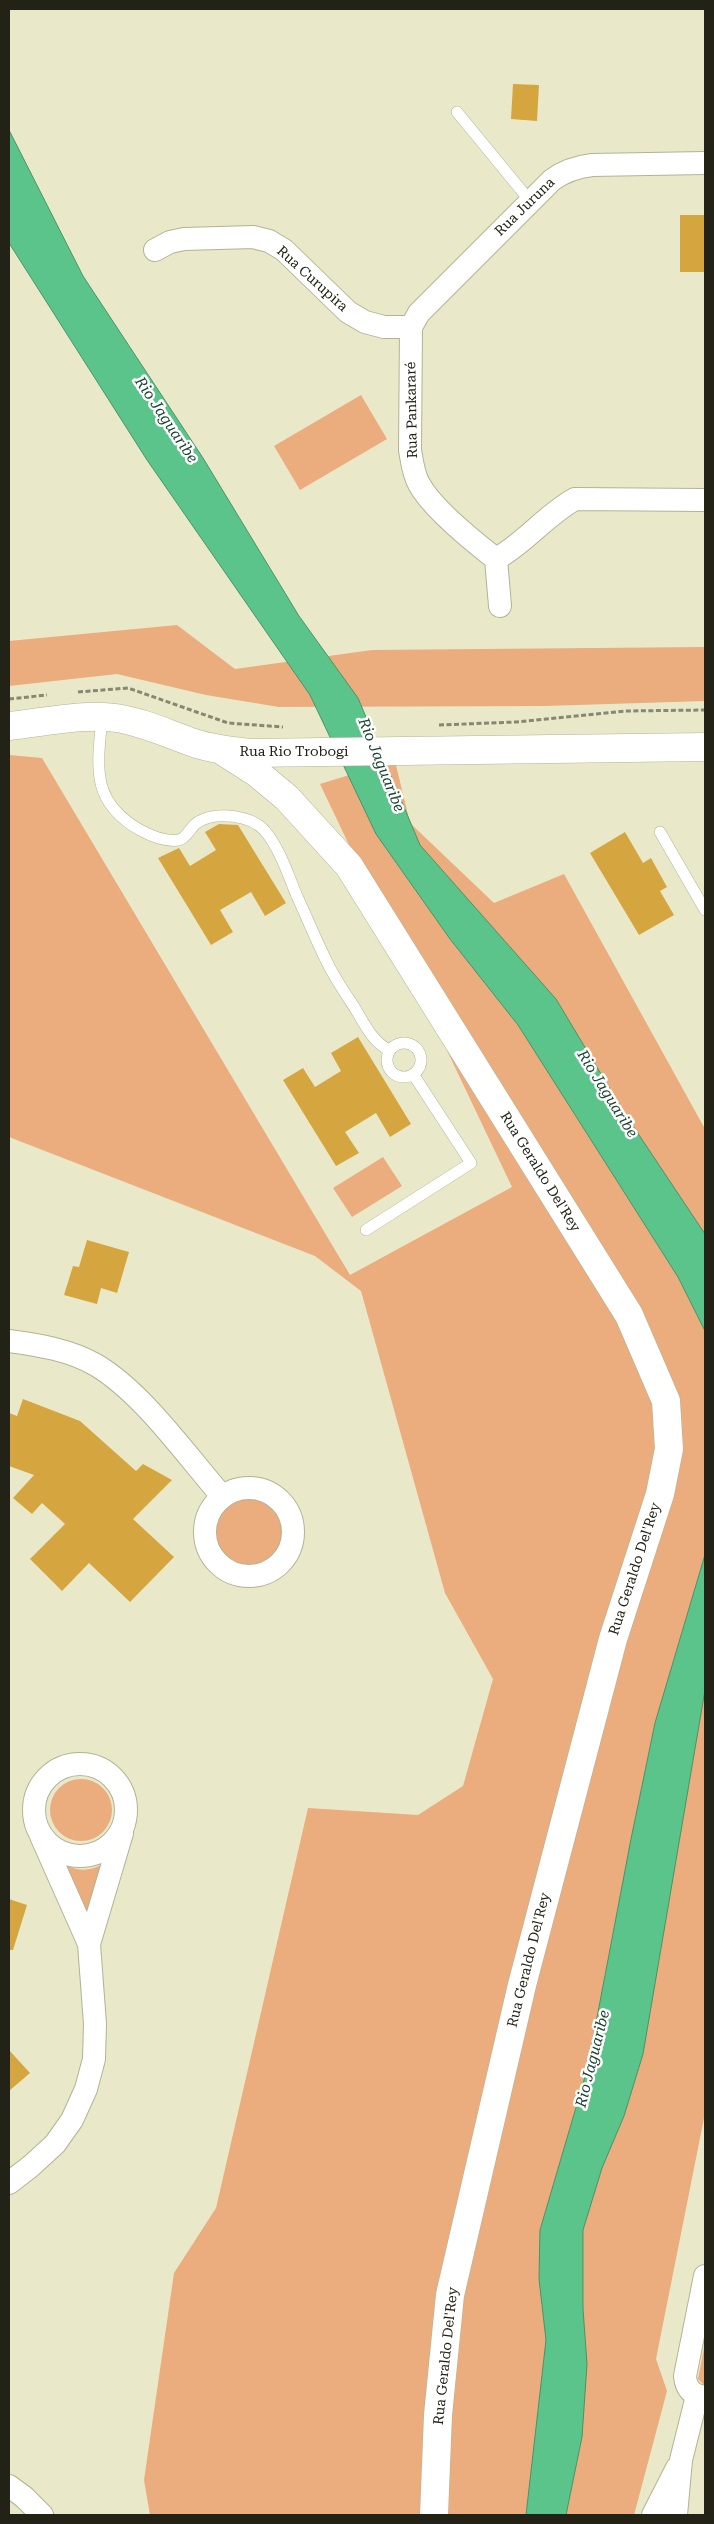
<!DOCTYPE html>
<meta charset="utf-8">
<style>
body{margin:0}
#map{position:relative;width:714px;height:2524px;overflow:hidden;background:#e9e9ca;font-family:"Roboto Serif",serif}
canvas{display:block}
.frame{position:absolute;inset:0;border:10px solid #222216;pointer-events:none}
</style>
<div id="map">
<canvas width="714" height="2524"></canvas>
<div class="frame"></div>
</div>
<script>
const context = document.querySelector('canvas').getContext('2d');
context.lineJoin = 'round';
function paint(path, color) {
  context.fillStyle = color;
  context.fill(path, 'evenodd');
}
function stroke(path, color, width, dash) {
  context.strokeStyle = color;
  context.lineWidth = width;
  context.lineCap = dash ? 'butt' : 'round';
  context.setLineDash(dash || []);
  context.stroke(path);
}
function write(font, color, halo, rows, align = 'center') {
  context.font = font + ' "Roboto Serif",serif';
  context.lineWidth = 5;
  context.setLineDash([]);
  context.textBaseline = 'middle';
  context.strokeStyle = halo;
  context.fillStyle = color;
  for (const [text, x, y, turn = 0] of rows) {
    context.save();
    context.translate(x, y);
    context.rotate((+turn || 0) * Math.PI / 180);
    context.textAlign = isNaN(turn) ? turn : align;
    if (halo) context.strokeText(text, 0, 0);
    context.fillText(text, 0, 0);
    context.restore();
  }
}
const green = new Path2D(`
 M361,395L387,439L300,490L274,446Z
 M177,625L235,669L372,650L705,647V701L545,706L279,707L206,695L117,674L9,686V641Z
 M9,755L42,758L350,1275L512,1187L320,784L395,761L410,823L494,903L564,874L705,1129V2113L656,2359L667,2391L634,2515H150L144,2480L174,2273L216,2208L308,1808L418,1815L463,1786L493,1679L445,1593L361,1291L315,1256L9,1137Z
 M383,1157L402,1186L352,1217L333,1188Z
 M214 1533a34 34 0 1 1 68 0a34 34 0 1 1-68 0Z
 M50 1810a31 31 0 1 1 62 0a31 31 0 1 1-62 0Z
 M101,1865L87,1912L67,1866C80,1871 89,1871 101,1865Z
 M705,2343V2386L698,2379Z`);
const water = new Path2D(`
 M9,130L83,276L203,458L299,616L358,698L420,845L556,999L625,1114L705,1234V1331L678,1277L518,1025L450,939L376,834L310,695L147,460L9,243Z
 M705,1555V1690L643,2054L624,2116L602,2168L583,2230V2309L587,2364L582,2437L566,2515H526L546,2340L539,2279L540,2230L587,2070L631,1839L655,1723Z`);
const building = new Path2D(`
 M513,84L539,85L537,121L511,119Z
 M680,215H705V272H680Z
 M219,824L238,825L286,903L265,916L251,892L220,910L233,932L211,945L158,858L179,848L190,866L216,850L205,832Z
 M625,832L643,863L651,858L667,887L660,891L674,915L639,935L590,853Z
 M358,1037L411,1124L390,1137L376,1113L345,1132L359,1153L336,1166L283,1080L303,1068L315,1087L341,1071L331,1053Z
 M87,1240L129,1252L117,1293L101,1288L97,1304L64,1295L73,1266L79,1267Z
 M23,1399L80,1421L136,1471L143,1464L172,1480L133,1519L174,1557L130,1602L89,1563L62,1591L30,1559L65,1524L42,1503L32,1514L13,1498L34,1475L9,1466V1413L17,1416Z
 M9,1899L27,1905L13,1950H9Z
 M9,2050L30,2073L9,2091Z`);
const path = new Path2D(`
 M78,692L128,688L228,723L283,727
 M9,699L47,695
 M439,725L516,722L625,711L705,710`);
const service = new Path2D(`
 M457,112L530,201
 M102,718C97,768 91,802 140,830C151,836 166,842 179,840C187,838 191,826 198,822C216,811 251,815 265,831C280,849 288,875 297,896C308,920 318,945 330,968C338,983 347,996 356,1010C365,1025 373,1042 389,1050
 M660,832L705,910
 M387 1060a17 17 0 1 1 34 0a17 17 0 1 1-34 0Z
 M366,1230L471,1163L413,1074`);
const minor = new Path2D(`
 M705,163L592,165C576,167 564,171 552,180L419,313L411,327L410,450C412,461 413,473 419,484C432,508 474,542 496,559C525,543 546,515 575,499L705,500
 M155,250L170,242L184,239L253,237L269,241L284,250L348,312L365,322L384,327H411
 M496,559L500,606
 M9,1341C39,1345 70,1350 96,1365C143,1393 186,1455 222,1496
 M205 1532a44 44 0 1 1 88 0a44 44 0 1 1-88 0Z
 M34 1810a46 46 0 1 1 92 0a46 46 0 1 1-92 0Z
 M89,1944L122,1833
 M9,2183L31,2166L55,2144L72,2120L86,2089L94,2059L95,2024L89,1944L41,1836
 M705,2276L685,2376C686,2389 692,2395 705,2397
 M9,2486L24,2497L42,2515
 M653,2515L677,2468
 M676,2515L681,2460L697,2396`);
const secondary = new Path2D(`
 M9,726C41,723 84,713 116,718C143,722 168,734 194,743C212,749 231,751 250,753L705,747
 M221,750L257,773L287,798L349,866L629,1315L666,1401L669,1449L660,1494L613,1639L522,1985L450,2295L438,2415L434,2515`);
const streetNames = [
 ["Rua Juruna",525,207,-44],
 ["Rua Curupira",312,279,42],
 ["Rua Pankararé",412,410,-91],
 ["Rua Rio Trobogi",294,752],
 ["Rua Geraldo Del'Rey",540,1172,58],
 ["Rua Geraldo Del'Rey",635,1569,-72],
 ["Rua Geraldo Del'Rey",529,1960,-76],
 ["Rua Geraldo Del'Rey",446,2356,-84]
];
const waterNames = [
 ["Rio Jaguaribe",166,420,56],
 ["Rio Jaguaribe",381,765,68],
 ["Rio Jaguaribe",607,1094,58],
 ["Rio Jaguaribe",593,2059,-76]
];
paint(green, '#ebac7e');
paint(water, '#5bc48b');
stroke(water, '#4a9368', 1);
paint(building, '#d5a540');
stroke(service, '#b2b295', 12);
stroke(minor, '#b2b295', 24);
stroke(secondary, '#b2b295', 29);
stroke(path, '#878772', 3, [5, 2.5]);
stroke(service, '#fff', 11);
stroke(minor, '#fff', 22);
stroke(secondary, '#fff', 28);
write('14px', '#222216', '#fff', streetNames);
write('italic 15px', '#18442d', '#fff', waterNames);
</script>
